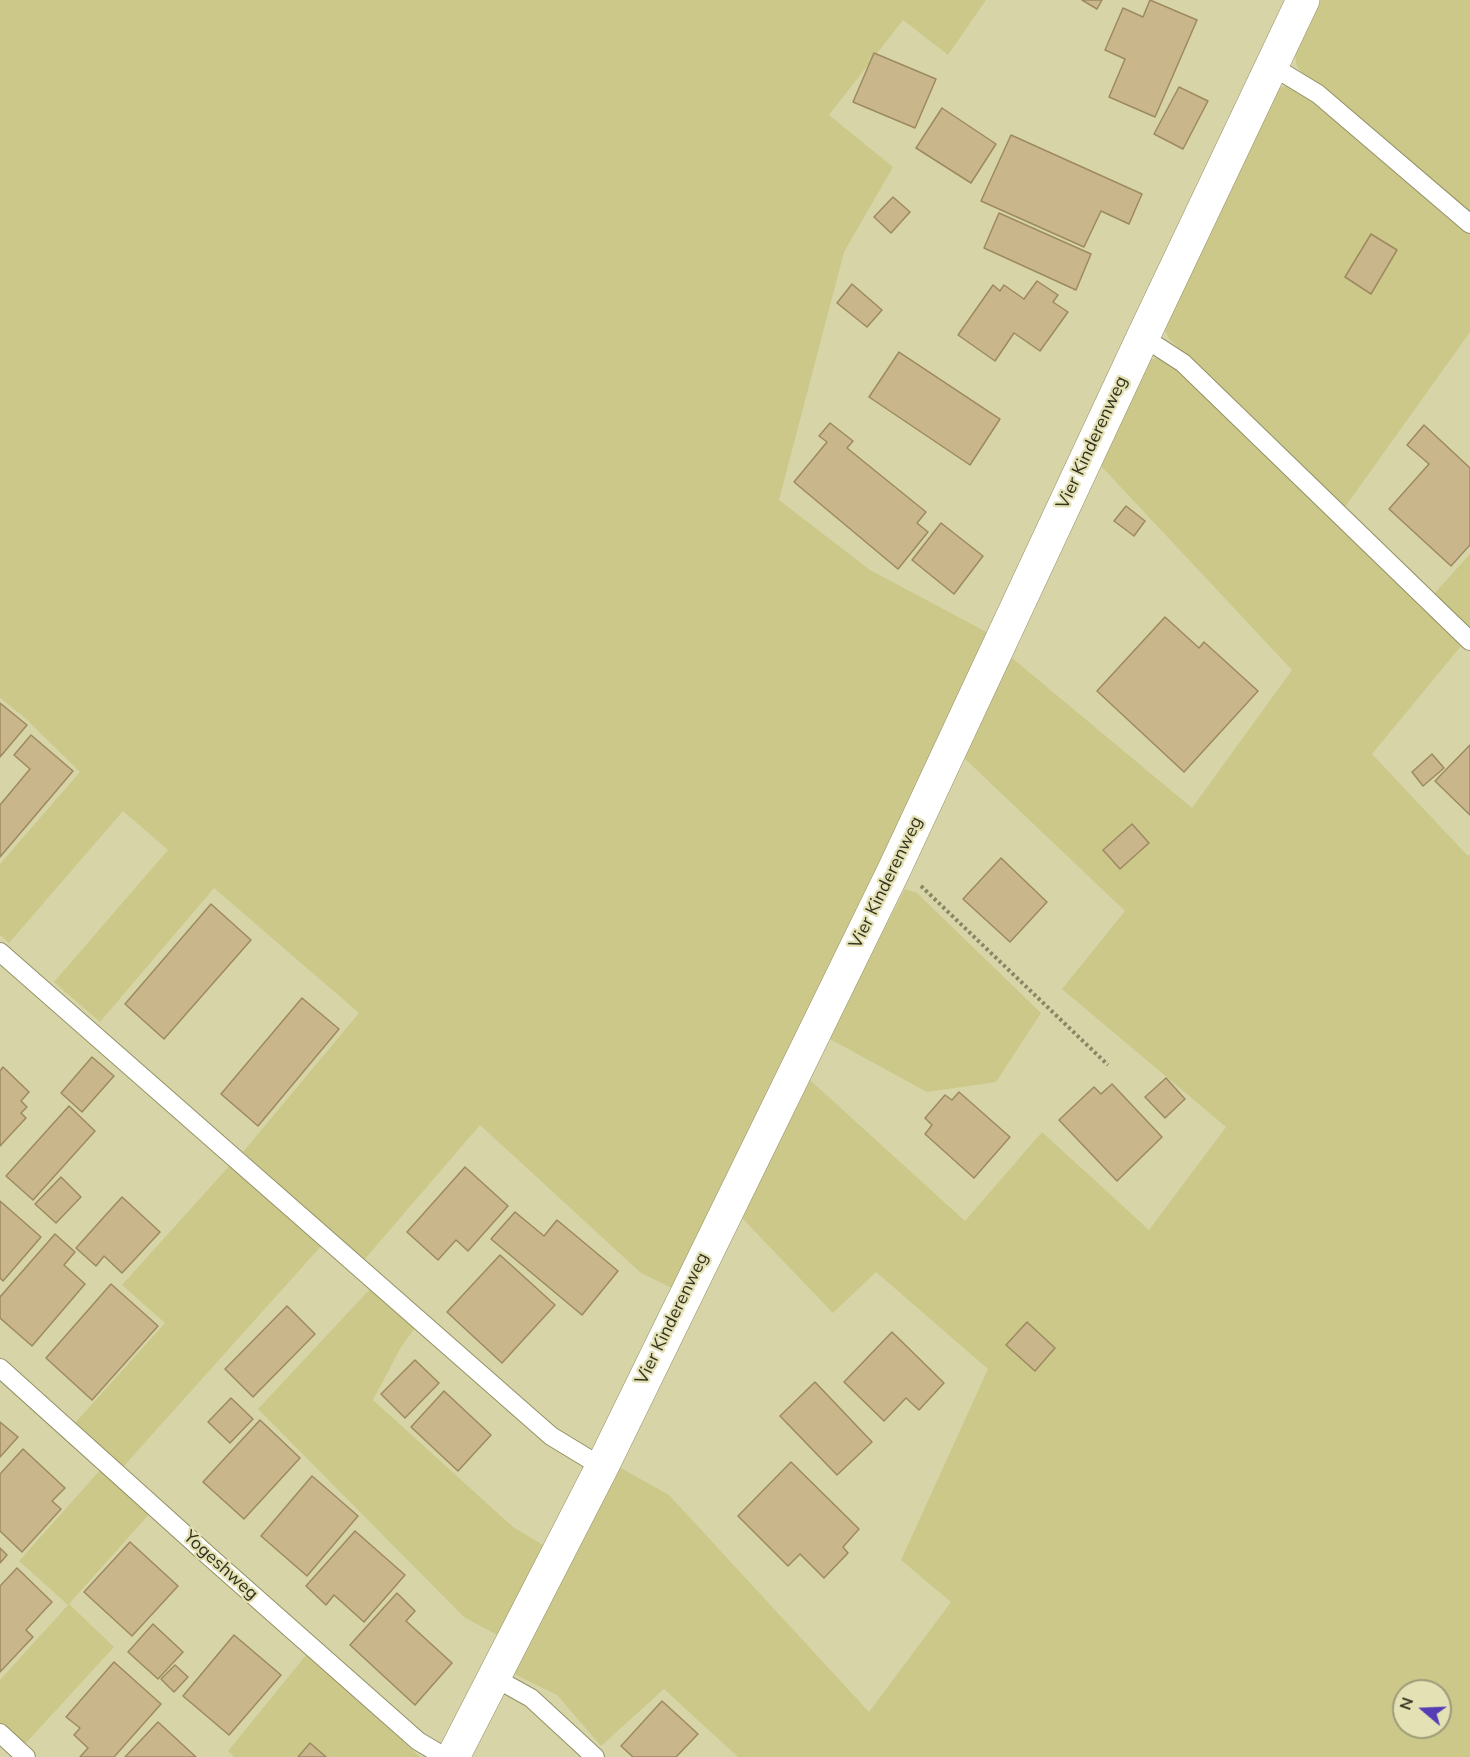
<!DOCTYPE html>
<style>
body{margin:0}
#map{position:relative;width:1470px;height:1757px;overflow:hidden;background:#d7d5a7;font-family:"Nunito Sans",sans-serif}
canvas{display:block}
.north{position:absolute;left:1392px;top:1679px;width:60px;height:60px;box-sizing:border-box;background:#e4e2b4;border:2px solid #9e9c79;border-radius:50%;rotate:289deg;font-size:16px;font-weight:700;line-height:24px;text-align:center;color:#343321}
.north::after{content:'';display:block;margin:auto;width:21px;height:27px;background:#553eb5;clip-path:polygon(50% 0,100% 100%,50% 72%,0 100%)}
</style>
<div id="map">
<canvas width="1470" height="1757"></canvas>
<div class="north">N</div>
</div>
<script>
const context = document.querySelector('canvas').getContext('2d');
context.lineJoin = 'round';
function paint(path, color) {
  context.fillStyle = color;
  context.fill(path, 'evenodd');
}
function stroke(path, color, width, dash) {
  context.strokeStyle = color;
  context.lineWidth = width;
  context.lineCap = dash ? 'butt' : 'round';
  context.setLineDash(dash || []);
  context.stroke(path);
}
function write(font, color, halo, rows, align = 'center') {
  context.font = font + ' "Nunito Sans",sans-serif';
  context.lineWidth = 4.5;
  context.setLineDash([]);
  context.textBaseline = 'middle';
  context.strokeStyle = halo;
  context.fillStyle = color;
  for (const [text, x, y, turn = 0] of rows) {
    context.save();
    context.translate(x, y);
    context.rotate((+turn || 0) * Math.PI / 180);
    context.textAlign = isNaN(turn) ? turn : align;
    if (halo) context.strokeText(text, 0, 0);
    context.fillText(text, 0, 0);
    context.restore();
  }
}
const green = new Path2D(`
 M0,0H986L948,55L903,20L829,115L893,167L844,252L779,500L870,570L990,634L672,1288L641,1273L480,1125L364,1260L243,1152L359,1013L214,888L100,1022L54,982L168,850L123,811L9,943L0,935V864L80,772L25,718L0,698Z
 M1318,0H1470V213L1328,90L1309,80L1297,67L1295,54Z
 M1287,85L1303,94L1470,235V332L1345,507L1169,339L1165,330L1167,319L1274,91Z
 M1157,358L1171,364L1461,646L1372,754L1468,856L1470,854V1757H738L664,1689L601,1746L557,1695L514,1674L619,1467L669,1495L869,1712L951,1602L901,1560L988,1369L876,1272L833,1313L741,1217L810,1080L965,1221L1042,1132L1149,1230L1226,1127L1062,989L1125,911L962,756L1012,658L1192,808L1292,670L1101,466L1149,360ZM1404,1691H1440V1727H1404Z
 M1470,554V633L1432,596Z
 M905,889L917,893L1041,1013L996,1082L927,1092L828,1038Z
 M231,1164L322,1245L123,1467L75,1423L165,1323L122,1285Z
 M371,1288L415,1328L401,1347L373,1400L513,1527L548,1548L501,1637L464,1617L258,1409Z
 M102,1468L151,1512L69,1604L114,1647L24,1745L0,1723V1680L68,1605L19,1561Z
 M307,1654L420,1757H234L228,1751Z`);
const building = new Path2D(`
 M1082,0H1102L1097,9Z
 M1150,0L1197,20L1155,117L1109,97L1125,59L1105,50L1123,8L1143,17Z
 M874,53L936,79L915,128L853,102Z
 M1179,87L1208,101L1183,149L1154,134Z
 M942,108L996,144L971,183L916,148Z
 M1011,135L1142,194L1129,224L1101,211L1084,247L981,201Z
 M893,197L910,212L891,233L874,217Z
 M999,213L1091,254L1076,290L984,248Z
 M1371,234L1397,250L1371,294L1345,277Z
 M1037,281L1058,295L1053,302L1068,312L1040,351L1014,333L995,361L958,335L993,285L1000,291L1004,285L1024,299Z
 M852,284L882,310L867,327L837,303Z
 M899,352L1000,419L970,465L869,397Z
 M830,423L853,441L847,448L926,512L917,523L928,532L898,569L794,482L827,442L819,436Z
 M1424,425L1470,468V545L1451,566L1389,509L1429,464L1407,445Z
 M1126,506L1145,521L1134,536L1114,521Z
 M941,523L983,556L954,594L912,560Z
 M1165,617L1199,648L1204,642L1258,691L1184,772L1097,691Z
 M0,703L27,725L0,757Z
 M31,735L73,771L0,857V805L30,769L14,755Z
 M1470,745V815L1435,781Z
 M1432,754L1444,768L1423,786L1412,772Z
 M1132,824L1149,843L1120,869L1103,850Z
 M1001,858L1047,902L1010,942L963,899Z
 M211,904L251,940L164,1039L125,1004Z
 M302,998L339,1029L258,1126L221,1094Z
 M92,1057L114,1076L82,1112L61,1093Z
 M3,1067L29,1092L21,1101L27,1107L21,1113L26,1118L0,1146V1071Z
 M1166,1078L1185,1099L1165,1118L1145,1097Z
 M1112,1084L1162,1137L1117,1181L1059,1120L1094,1087L1101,1094Z
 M959,1092L1010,1137L974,1178L925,1134L932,1125L925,1118L945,1095L952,1100Z
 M69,1106L95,1131L33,1200L6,1176Z
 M465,1167L508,1206L468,1251L456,1240L438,1260L407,1232Z
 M61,1177L81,1197L56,1223L35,1204Z
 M122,1197L160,1232L122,1273L104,1256L96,1266L76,1248Z
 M0,1201L41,1237L3,1281L0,1278Z
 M515,1212L544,1236L557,1220L618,1271L582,1315L491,1239Z
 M55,1234L75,1252L64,1265L85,1284L32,1346L0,1318V1297Z
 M500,1255L555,1305L502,1363L447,1312Z
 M111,1284L158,1326L92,1400L46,1358Z
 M287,1306L315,1334L253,1397L225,1369Z
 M1027,1322L1055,1348L1035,1371L1006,1345Z
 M892,1332L944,1383L919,1410L906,1398L884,1421L844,1382Z
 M415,1360L439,1383L405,1418L381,1394Z
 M815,1382L872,1442L837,1475L780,1416Z
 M444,1391L491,1435L458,1471L411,1427Z
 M231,1398L253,1419L230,1443L208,1422Z
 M260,1420L300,1458L244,1519L203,1482Z
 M0,1422L18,1437L0,1457Z
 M23,1449L65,1488L52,1501L61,1509L22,1552L0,1531V1474Z
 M791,1462L859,1529L843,1547L848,1553L824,1578L800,1554L788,1566L738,1516Z
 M312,1476L358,1516L307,1576L261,1536Z
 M355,1531L405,1575L364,1622L334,1595L326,1605L306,1586Z
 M130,1542L178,1586L132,1636L84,1592Z
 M0,1548L7,1555L0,1563Z
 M17,1568L52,1602L26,1630L33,1637L0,1672V1586Z
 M397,1593L415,1611L406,1621L452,1663L415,1705L350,1645Z
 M153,1624L183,1652L158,1679L128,1652Z
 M234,1635L281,1675L229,1735L183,1696Z
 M114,1662L161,1704L114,1757H80L88,1748L74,1735L80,1728L66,1717Z
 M175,1665L188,1677L174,1692L161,1679Z
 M662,1701L698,1734L676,1757H633L621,1746Z
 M158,1722L196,1757H125Z
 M310,1743L326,1757H298Z`);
const path = new Path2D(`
 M921,886L1108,1065`);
const service = new Path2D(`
 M1272,66L1318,94L1470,224
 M1143,337L1183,363L1470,641
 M0,952L551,1436L602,1467
 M0,1368L211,1558L418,1741L445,1757
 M495,1678L531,1698L595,1757
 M0,1733L26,1757`);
const minor = new Path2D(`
 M453,1757L602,1467L894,870L1143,337L1303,0`);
const streetNames = [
 ["Vier Kinderenweg",1093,443,-65],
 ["Vier Kinderenweg",887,883,-64],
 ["Vier Kinderenweg",673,1319,-64],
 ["Yogeshweg",220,1566,42]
];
paint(green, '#cbc889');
paint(building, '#cab68b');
stroke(building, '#9d8a61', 1.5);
stroke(service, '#939165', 20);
stroke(minor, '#939165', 34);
stroke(path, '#878665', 4, [3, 3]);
stroke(service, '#fff', 18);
stroke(minor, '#fff', 33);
write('18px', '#343321', '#e4e2b4', streetNames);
</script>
